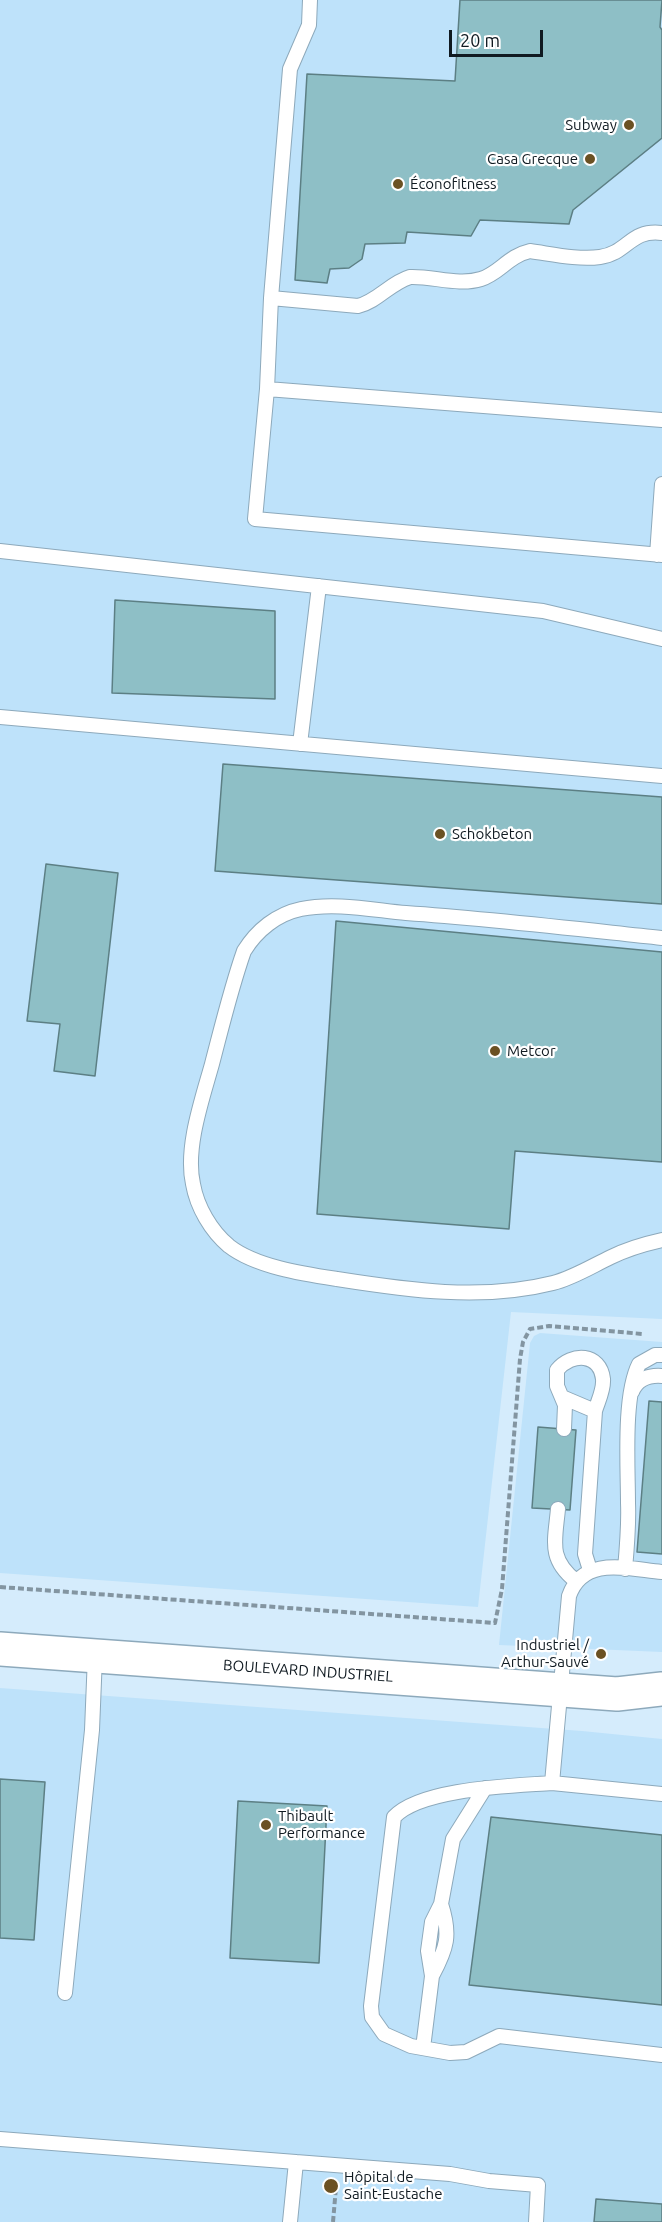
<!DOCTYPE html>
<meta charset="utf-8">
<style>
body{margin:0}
#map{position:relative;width:662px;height:2222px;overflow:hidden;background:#d5ecfc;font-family:Ubuntu,sans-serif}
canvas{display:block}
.scale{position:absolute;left:449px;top:30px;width:94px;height:27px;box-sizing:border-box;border:3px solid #101a21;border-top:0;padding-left:8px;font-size:18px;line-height:21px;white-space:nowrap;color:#101a21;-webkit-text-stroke:4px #fff;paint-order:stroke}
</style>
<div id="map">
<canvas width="662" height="2222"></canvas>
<div class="scale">20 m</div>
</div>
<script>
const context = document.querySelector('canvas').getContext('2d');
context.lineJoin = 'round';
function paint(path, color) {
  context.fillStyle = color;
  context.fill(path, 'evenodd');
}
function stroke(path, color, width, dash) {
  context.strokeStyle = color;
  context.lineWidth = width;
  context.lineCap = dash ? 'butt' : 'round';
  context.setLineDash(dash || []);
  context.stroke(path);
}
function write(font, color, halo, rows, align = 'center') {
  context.font = font + ' Ubuntu,sans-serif';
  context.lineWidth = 4.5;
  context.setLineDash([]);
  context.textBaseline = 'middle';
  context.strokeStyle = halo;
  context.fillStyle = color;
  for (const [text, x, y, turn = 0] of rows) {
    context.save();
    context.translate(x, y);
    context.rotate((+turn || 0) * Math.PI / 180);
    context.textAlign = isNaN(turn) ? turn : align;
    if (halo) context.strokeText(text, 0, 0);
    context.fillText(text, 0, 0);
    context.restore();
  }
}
const built = new Path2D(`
 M0,0H662V1319L511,1312L478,1607L0,1573Z
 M540,1333L662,1342V1652L499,1645L530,1343L534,1336Z
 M0,1688L582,1731L662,1739V2222H0Z`);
const building = new Path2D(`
 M460,0H662L660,27L662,30V138L573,210L569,224L480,220L471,236L407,232L405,243L365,244L362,259L349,268L330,269L327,283L295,280L307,74L455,81Z
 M115,600L275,611V699L112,693Z
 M223,764L662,797V904L215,871Z
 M46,864L118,873L95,1076L54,1071L60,1024L27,1021Z
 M336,921L662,952V1162L515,1151L509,1229L317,1214Z
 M649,1401L662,1402V1554L637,1552Z
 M538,1427L576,1430L570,1510L532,1508Z
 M0,1779L45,1782L34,1940L0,1938Z
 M238,1801L327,1806L319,1963L230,1958Z
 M491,1817L662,1835V2005L469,1985Z
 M596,2199L662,2204V2222H594Z`);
const path = new Path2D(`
 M0,1587L495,1623L502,1589L520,1359L523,1342L530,1329L549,1326L643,1334
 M333,2222L336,2187`);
const service = new Path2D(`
 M310,0L309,25L290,69L271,298L267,389L255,519L662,555
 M271,298L358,306C378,301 390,283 410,277C433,276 458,286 481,279C500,273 508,256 530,251C552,254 578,260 600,257C628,253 630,229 662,233
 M267,389L662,420
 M0,551L543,611L662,639
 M657,555L662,484
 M0,717L662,776
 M300,744L319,586
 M662,938C577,929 492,919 406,913C373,910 335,902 301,909C277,914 257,930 244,951C231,988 222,1026 212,1064C202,1100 185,1148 193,1184C197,1207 211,1231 229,1246C256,1267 304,1274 337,1279C407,1290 482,1301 553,1283C573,1278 592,1266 611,1257C627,1249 644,1244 662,1240
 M632,1392C637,1379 649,1375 662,1376
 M562,1397L595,1411
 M564,1429L565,1405L557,1386V1370C572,1352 600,1353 603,1379C604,1390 598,1401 595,1411L585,1554L590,1570
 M558,1509C555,1541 548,1559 576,1581
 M625,1569C627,1547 629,1525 628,1503C628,1466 623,1396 639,1364L655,1355H662
 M662,1572C628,1569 583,1555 569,1596L552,1783L662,1794
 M552,1783C513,1786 421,1788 394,1817L371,2006L372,2017L384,2034L411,2046L450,2053L466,2052L499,2036L662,2055
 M432,1976C447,1948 451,1935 441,1904
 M65,1993L92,1730L95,1656
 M423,2048L432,1976L428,1951L432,1922L441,1904L453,1839L485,1788
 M0,2139L450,2174L489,2181L538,2185L536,2222
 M290,2222L296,2162`);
const tertiary = new Path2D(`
 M0,1649L617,1694L662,1689`);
const markers = [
 [629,125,6,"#6b5123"],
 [590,159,6,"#6b5123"],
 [398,184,6,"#6b5123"],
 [440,834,6,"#6b5123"],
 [495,1051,6,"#6b5123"],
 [601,1654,6,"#6b5123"],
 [266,1825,6,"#6b5123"],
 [331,2186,8,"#6b5123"]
];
const poiNames = [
 ["Subway",617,125,"right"],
 ["Casa Grecque",578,159,"right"],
 ["Éconofitness",410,184],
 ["Schokbeton",452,834],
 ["Metcor",507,1051],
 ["Industriel /",589,1645,"right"],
 ["Arthur-Sauvé",589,1662,"right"],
 ["Thibault",278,1816],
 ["Performance",278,1833],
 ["Hôpital de",344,2177],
 ["Saint-Eustache",344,2194]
];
const streetNames = [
 ["BOULEVARD INDUSTRIEL",308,1671,4]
];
paint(built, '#bee2fa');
paint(building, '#8ebfc6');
stroke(building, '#5c7f84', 1.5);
stroke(service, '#8da9bb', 16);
stroke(tertiary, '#8da9bb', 36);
stroke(path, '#8395a1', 4, [6, 3]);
stroke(service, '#fff', 14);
stroke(tertiary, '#fff', 33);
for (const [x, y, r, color] of markers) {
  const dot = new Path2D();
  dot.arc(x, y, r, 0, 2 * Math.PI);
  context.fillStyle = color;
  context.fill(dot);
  stroke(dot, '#fff', 2);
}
write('15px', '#101a21', '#fff', poiNames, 'left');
write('15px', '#101a21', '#fff', streetNames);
</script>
